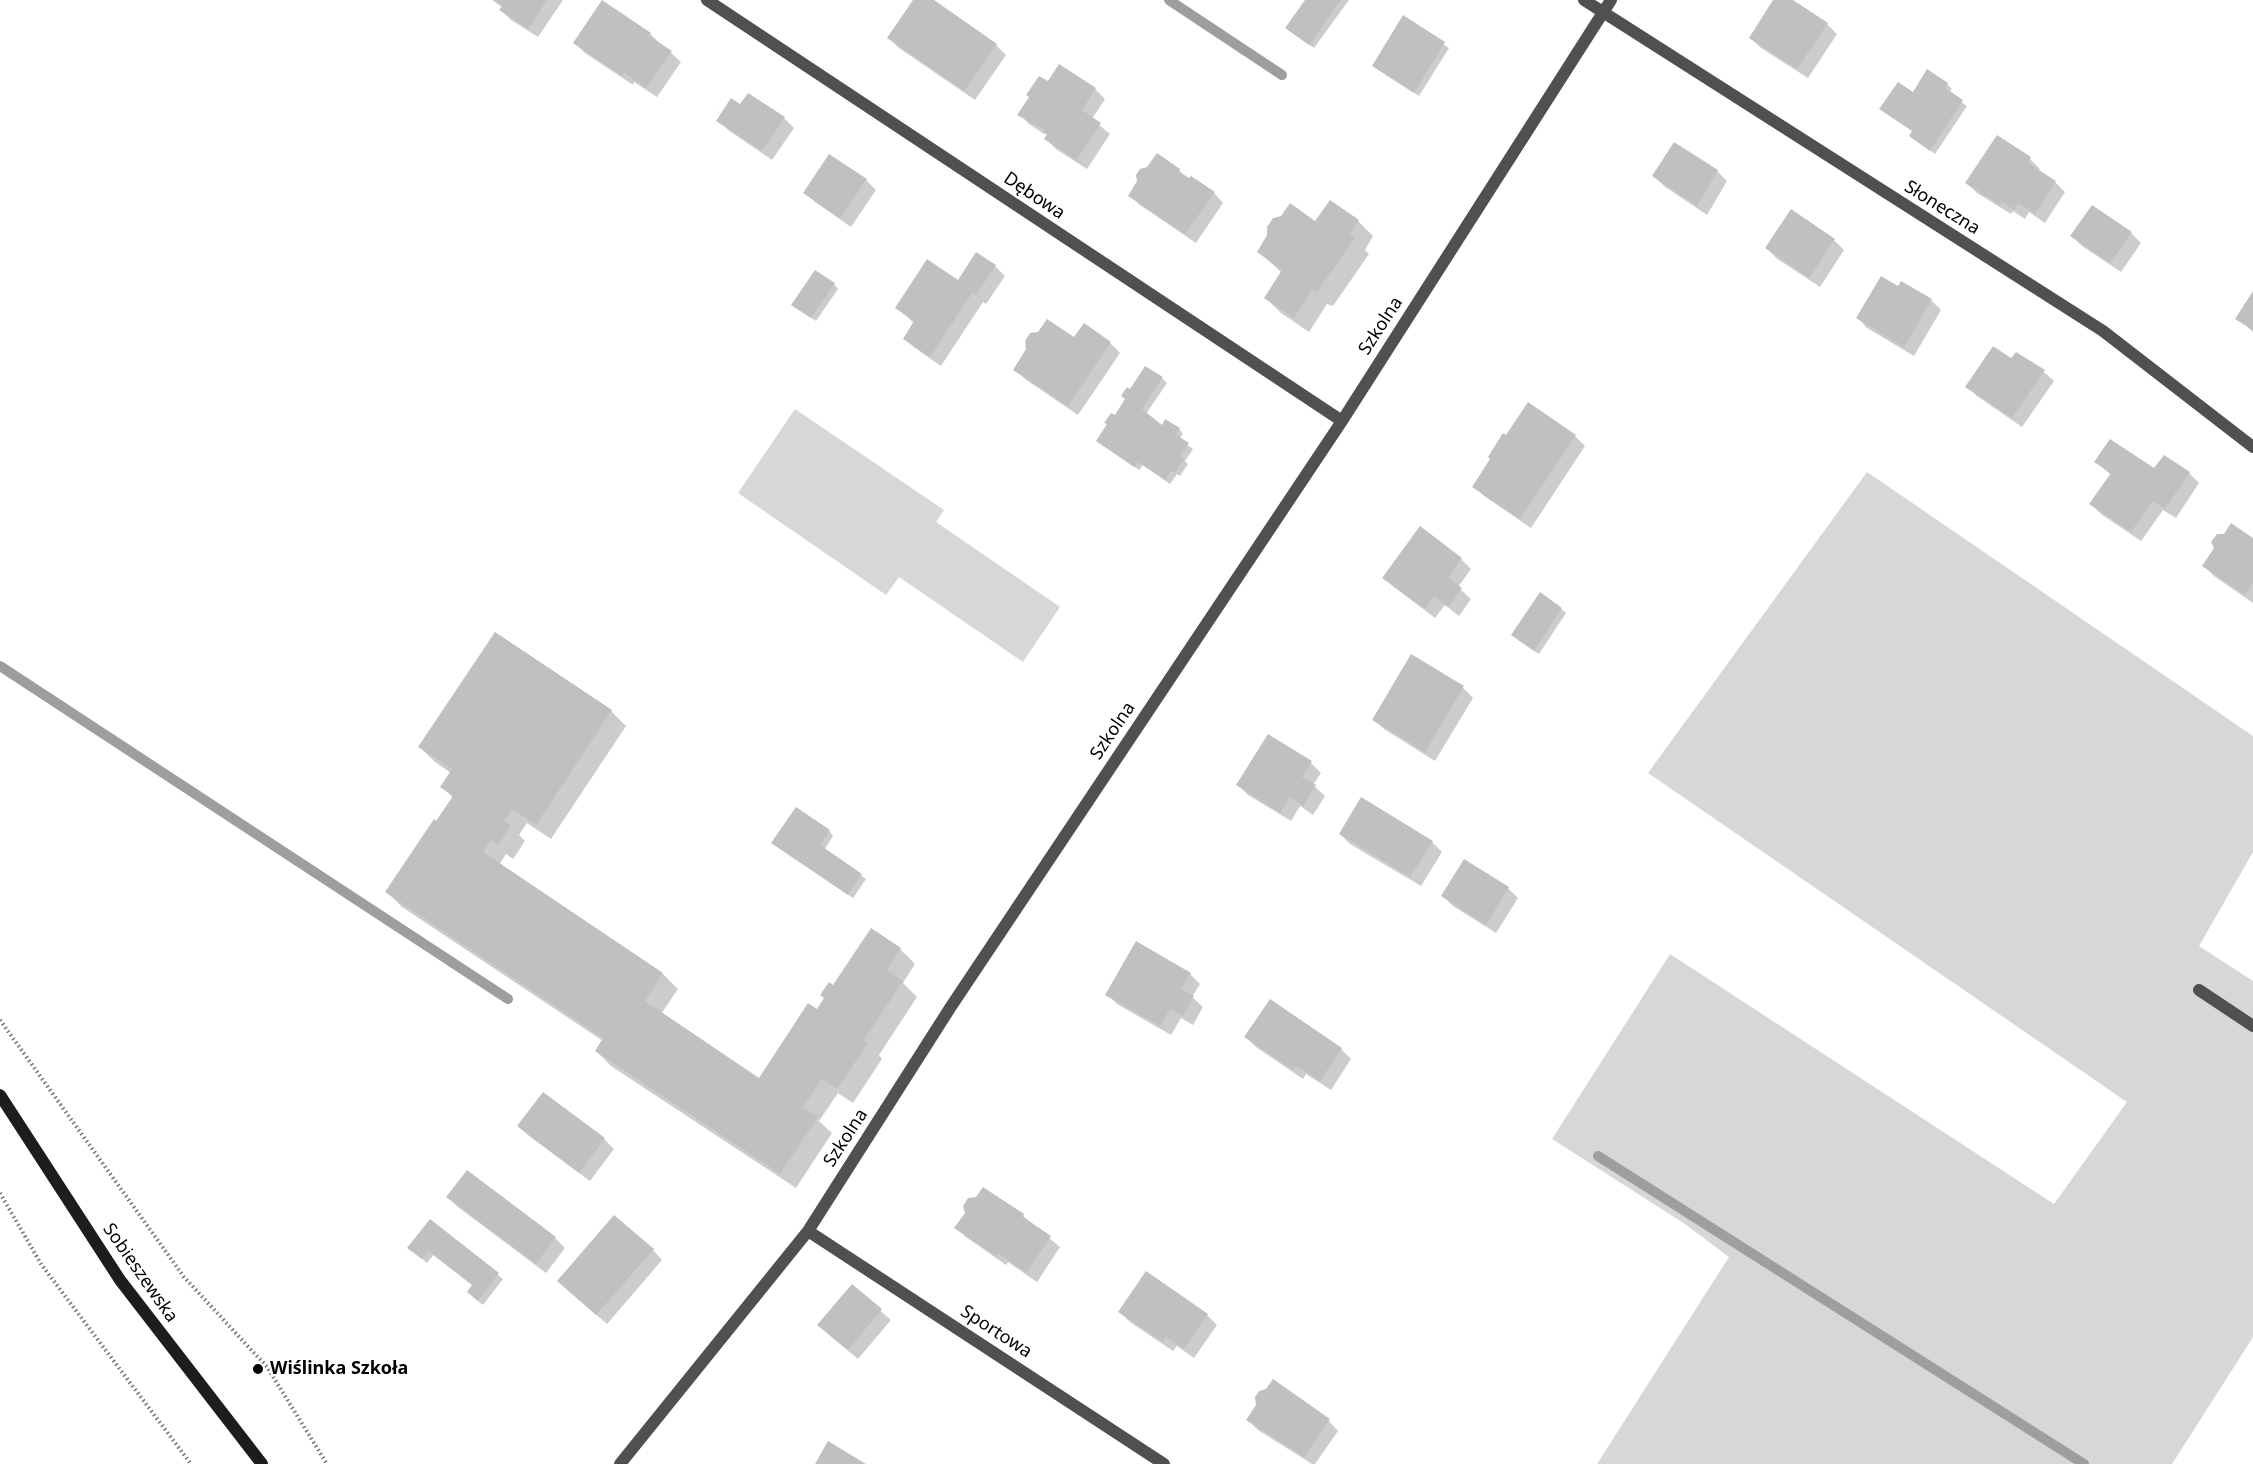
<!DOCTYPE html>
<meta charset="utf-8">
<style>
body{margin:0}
canvas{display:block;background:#fff}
</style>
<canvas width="2253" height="1464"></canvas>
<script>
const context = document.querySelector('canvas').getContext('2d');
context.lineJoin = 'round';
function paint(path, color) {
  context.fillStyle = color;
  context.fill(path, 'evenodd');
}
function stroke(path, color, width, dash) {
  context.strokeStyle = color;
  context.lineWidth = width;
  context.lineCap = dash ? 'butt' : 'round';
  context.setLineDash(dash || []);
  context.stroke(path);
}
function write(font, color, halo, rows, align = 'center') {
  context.font = font + ' "Noto Sans",sans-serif';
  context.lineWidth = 4.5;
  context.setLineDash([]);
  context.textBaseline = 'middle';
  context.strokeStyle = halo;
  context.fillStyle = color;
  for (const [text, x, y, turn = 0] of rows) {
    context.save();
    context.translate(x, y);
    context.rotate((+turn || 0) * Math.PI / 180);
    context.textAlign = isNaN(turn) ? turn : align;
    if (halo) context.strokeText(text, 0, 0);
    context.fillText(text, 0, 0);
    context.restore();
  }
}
const green = new Path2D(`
 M795,409L944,510L936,522L1060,607L1023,662L899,577L886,595L738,493Z
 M1867,472L2253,736V852L2199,946L2253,981V1337L2172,1464H1597L1729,1257L1685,1224L1552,1139L1670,954L2054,1204L2127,1102L1648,773Z`);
const shadow = new Path2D(`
 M492,0H563L538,37L511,20L501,10L502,7Z
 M915,0H931L996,45L1006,55L975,100L899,48L889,38Z
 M1306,0H1349L1314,48L1291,32Z
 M1775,0H1790L1827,24L1837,34L1808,78L1761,48L1751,38Z
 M1404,18L1449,48L1419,96L1373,66Z
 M650,34L681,62L657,97L634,82L633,85L585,53L575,43Z
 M1059,66L1095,89L1105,99L1092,119L1110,134L1087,169L1056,149L1046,139L1048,135L1046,133L1044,134L1029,124L1019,114L1048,83Z
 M1947,84L1952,89L1949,93L1967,106L1935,154L1911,136L1913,132V94Z
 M741,106L784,118L794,128L772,160L728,130L718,120L721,115L716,110L722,115Z
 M2030,159L2040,169L2038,171L2055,182L2065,192L2045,223L2029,212L2025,219L2013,211L2011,214L1977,193L1967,183Z
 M1179,170L1189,180L1214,193L1223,203L1196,243L1140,205L1130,195Z
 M1717,171L1727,181L1707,215L1664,186L1654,176Z
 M866,180L876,190L851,227L815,202L805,192Z
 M1791,211L1834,240L1844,250L1820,287L1776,258L1767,248Z
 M1358,221L1373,236L1365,250L1369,254L1333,306L1327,304L1309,332L1281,313L1266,298L1282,273L1259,252L1316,223Z
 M2131,233L2141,243L2121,272L2082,246L2072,236Z
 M995,266L1005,276L986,304L983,302L941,366L915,348L905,339L915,324L897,308Z
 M834,284L838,289L816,321L798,309Z
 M2253,294V332L2237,318Z
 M1931,300L1941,310L1914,356L1867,328L1858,318Z
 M1074,339L1110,343L1120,353L1078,415L1025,379L1015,369Z
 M2044,372L2054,381L2022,427L1977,396L1967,386Z
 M1162,378L1167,383L1146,414L1162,427L1179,429L1183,434L1179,439L1193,449L1185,461L1188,464L1180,476L1177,474L1170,484L1143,465L1139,470L1098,441L1131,391Z
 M1575,436L1585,446L1531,528L1484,496L1474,486Z
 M2165,457L2189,473L2199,483L2176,518L2163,510L2141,541L2101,514L2091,504L2111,475L2096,462L2154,470Z
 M2253,539V603L2214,576L2204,566Z
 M1461,559L1471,569L1458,587L1471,599L1459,616L1445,605L1435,618L1394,587L1384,578Z
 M1561,609L1566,613L1539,654L1518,640Z
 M495,634L611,711L626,726L551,839L527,823L519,835L525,841L513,859L506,854L499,865L663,974L678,989L661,1014L759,1080L817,1011L872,930L900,949L915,964L903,983L917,997L879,1055L882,1059L853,1103L838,1093L819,1121L832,1133L796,1188L611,1066L596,1051L603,1041L402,907L387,892L453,798L442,786L451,773L435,762L420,747Z
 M1411,656L1463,688L1473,698L1435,761L1384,729L1374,719Z
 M1269,736L1311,763L1321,773L1313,785L1325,796L1313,815L1300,806L1291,821L1248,795L1238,785Z
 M829,831L833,836L824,850L866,879L853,898L773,843Z
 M1340,834L1432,842L1442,852L1421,886L1350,844Z
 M1465,861L1508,888L1518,898L1496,933L1453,906L1443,896Z
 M1190,974L1200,984L1192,997L1203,1007L1193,1025L1181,1018L1171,1035L1117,1004L1107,994Z
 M1246,1037L1341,1049L1351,1059L1331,1090L1306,1074L1303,1079L1256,1047Z
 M519,1126L604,1139L614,1149L590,1181L529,1136Z
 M448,1197L555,1238L565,1248L546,1273L458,1207Z
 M1023,1216L1060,1247L1037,1282L1008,1262L1006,1265L966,1237L956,1227Z
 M430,1221L503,1279L483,1305L473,1297L474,1286L434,1254L427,1263L414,1252Z
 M653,1250L662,1260L607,1324L569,1291Z
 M852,1286L891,1320L858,1359L829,1335Z
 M1120,1312L1207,1315L1217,1325L1194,1358L1177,1346L1173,1351L1130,1322Z
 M1248,1420L1329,1421L1338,1431L1315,1464H1312L1258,1430Z`);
const stream = new Path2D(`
 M1169,0L1282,75
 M0,666L508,999
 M1598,1156L2084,1464`);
const building = new Path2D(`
 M494,0H547L528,29L499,10L502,6Z
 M602,0L651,33L649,36L672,51L646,88L624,73L622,76L573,43Z
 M913,0H934L997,44L964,91L887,38Z
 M1305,0H1341L1309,45L1285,28Z
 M1773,0H1793L1828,23L1797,69L1749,38Z
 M1403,15L1445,42L1414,93L1372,66Z
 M1059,64L1096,88L1082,110L1101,123L1076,160L1044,139L1047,134L1044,133L1045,130L1017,115L1029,97L1026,95L1039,76L1048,81Z
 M1927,69L1948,83L1945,88L1963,100L1930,151L1909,136L1912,131L1879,109L1898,82L1913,92Z
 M748,93L785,117L762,151L716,121L731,98L740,104Z
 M1997,135L2031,157L2028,163L2056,181L2035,214L2018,203L2014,210L2002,202L2000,205L1965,183Z
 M1674,142L1718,170L1697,206L1652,176Z
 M1157,153L1180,169L1179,172L1189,178L1191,176L1215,192L1185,234L1128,196L1137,181L1136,175L1140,169L1147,167Z
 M829,154L867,179L840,218L803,193Z
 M1330,200L1359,220L1350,234L1355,238L1317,292L1312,290L1294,318L1264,298L1282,270L1257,252L1267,235V227L1273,218L1281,216L1290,203L1315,221Z
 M2092,205L2132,232L2110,263L2070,236Z
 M1791,209L1835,239L1809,278L1765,248Z
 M976,252L996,265L976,295L972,293L930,357L903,339L914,321L895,308L927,259L958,280Z
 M815,270L835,283L811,318L791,305Z
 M1881,276L1898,286L1901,281L1932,299L1904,347L1856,318Z
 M2253,291V330L2235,319Z
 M1047,319L1074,337L1084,323L1111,342L1068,406L1013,370L1026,349L1025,341L1030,333L1038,332Z
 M1993,346L2011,358L2016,352L2045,370L2012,418L1965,387Z
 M1145,366L1163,377L1142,409L1162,425L1165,419L1180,428L1175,434L1189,443L1180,456L1184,459L1175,473L1172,470L1165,480L1138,462L1134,467L1096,441L1107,424L1104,423L1111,413L1115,415L1125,399L1121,396L1127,387L1130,389Z
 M1528,402L1576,435L1520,519L1472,487L1490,459L1488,457L1503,433L1506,435Z
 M2110,439L2154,468L2164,455L2190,472L2165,509L2153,501L2131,532L2089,504L2111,473L2094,462Z
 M2231,523L2253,538V583L2245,595L2202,566L2214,548L2211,542L2217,534H2224Z
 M1420,526L1462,558L1448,578L1462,588L1448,607L1434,596L1425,609L1382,578Z
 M1540,592L1562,608L1534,651L1511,635Z
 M495,632L612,710L536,825L512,809L504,821L511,825L498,845L491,840L483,852L663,973L645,1001L759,1078L808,1003L817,1009L824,998L820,995L829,982L833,985L871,928L901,948L887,970L903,981L864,1040L868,1043L837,1089L822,1079L803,1107L818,1117L780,1174L595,1051L603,1038L385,892L434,819L436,821L453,796L440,787L452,769L418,747Z
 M1411,654L1464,686L1425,752L1372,720Z
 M1268,734L1312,761L1302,777L1316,785L1303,806L1290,797L1280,813L1236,785Z
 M1361,797L1433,841L1410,877L1339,834Z
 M796,807L830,830L820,845L862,874L848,895L771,843Z
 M1464,859L1509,887L1486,925L1441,896Z
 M1136,941L1191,973L1181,989L1194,996L1183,1016L1170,1009L1160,1026L1105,995Z
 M1270,999L1342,1048L1320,1081L1296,1066L1293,1070L1244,1037Z
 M543,1092L605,1138L579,1173L517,1126Z
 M467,1170L556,1237L536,1264L446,1197Z
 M983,1187L1024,1214L1023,1217L1051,1236L1026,1273L998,1253L996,1256L954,1228L965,1213L963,1206L968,1198L976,1197Z
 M614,1215L654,1249L596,1315L557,1281Z
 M430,1219L499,1273L478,1301L467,1292L472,1285L428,1251L422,1259L407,1248Z
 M1146,1271L1208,1314L1184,1349L1166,1337L1163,1342L1118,1312Z
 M852,1284L882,1309L848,1350L817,1325Z
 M1273,1379L1330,1419L1304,1457L1246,1420L1256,1405L1255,1397L1259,1391L1266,1389Z
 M828,1441L866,1464H815Z`);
const path = new Path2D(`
 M0,1020L184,1277L267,1367L327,1464
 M0,1193L41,1264L191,1464`);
const service = new Path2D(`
 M2199,990L2253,1026`);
const minor = new Path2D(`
 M707,0L1342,421
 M1584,0L2103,331L2253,447
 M808,1231L1164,1464
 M620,1464L808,1231L950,1008L1342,421L1611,0`);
const secondary = new Path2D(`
 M0,1095L120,1280L262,1464`);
const markers = [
 [258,1369,6,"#000"]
];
const streetNames = [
 ["Dębowa",1034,196,34],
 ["Słoneczna",1942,208,32],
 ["Szkolna",1381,326,-57],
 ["Szkolna",1113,731,-56],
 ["Szkolna",846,1138,-57],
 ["Sobieszewska",140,1273,55],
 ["Sportowa",996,1332,33]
];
const poiNames = [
 ["Wiślinka Szkoła",270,1369]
];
paint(green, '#d7d7d7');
paint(shadow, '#0003');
stroke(stream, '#9e9e9e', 10);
paint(building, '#c0c0c0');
stroke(path, '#727272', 4, [1.5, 3]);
stroke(service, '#505050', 12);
stroke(minor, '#505050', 12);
stroke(secondary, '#1d1d1d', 12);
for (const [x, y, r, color] of markers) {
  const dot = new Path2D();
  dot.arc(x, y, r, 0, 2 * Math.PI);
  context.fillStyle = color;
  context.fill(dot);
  stroke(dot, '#fff', 2);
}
write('18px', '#000', '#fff', streetNames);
write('bold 18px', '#000', '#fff', poiNames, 'left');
</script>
